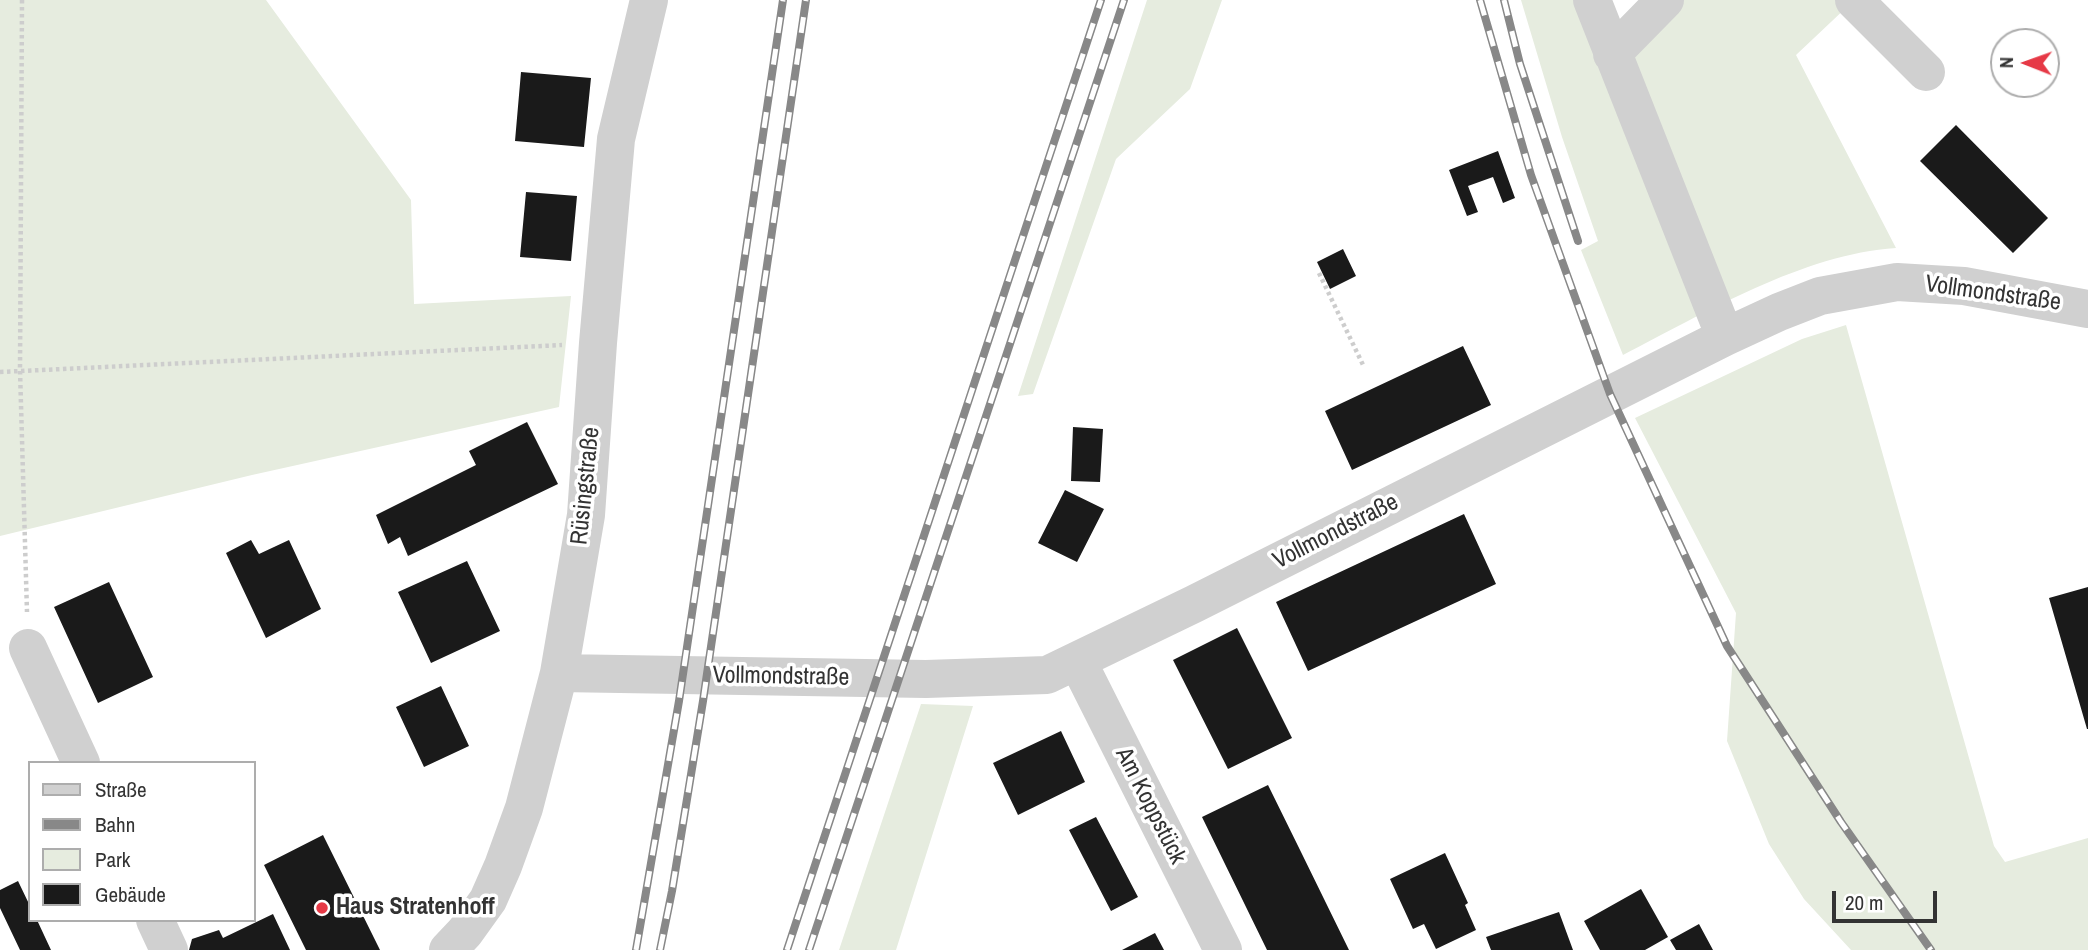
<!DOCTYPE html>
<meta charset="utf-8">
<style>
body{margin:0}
#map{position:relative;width:2088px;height:950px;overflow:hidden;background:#fff;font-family:"Archivo Narrow",sans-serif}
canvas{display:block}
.legend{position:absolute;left:28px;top:761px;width:228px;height:161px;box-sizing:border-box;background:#fff;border:2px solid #adadad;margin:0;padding:9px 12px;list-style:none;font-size:21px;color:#333}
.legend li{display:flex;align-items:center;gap:14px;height:35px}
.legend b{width:35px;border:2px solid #adadad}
.north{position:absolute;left:1990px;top:28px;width:70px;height:70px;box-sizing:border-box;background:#fff;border:2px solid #adadad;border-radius:50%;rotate:271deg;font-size:19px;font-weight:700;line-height:28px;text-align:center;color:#333}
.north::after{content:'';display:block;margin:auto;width:24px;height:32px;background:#e63946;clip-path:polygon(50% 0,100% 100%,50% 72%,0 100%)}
.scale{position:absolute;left:1832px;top:891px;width:105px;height:32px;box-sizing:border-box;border:4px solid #333;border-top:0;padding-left:9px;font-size:21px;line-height:24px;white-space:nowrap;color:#333;-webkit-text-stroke:5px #fff;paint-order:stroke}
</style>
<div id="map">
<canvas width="2088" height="950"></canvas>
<ul class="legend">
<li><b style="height:9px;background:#d0d0d0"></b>Straße</li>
<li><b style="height:9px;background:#888"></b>Bahn</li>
<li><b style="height:19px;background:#e6ecdf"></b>Park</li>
<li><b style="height:19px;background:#1a1a1a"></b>Gebäude</li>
</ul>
<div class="north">N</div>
<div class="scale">20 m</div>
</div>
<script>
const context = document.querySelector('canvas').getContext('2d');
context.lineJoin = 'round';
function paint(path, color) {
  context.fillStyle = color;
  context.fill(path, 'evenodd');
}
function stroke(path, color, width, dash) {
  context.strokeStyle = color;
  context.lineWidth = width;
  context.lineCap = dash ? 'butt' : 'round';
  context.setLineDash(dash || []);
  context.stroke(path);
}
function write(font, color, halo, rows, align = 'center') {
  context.font = font + ' "Archivo Narrow",sans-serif';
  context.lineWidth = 7;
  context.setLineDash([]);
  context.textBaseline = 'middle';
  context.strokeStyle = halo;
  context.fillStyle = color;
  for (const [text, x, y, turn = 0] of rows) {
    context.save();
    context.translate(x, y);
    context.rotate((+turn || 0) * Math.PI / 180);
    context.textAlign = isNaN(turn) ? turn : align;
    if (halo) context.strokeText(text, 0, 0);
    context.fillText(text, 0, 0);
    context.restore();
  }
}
const green = new Path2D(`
 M0,0H266L411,200L414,304L571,296L559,407L252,475L0,536Z
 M1147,0H1222L1190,89L1116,159L1033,394L1018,396Z
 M1521,0H1579L1608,69L1681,0H1844L1849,5L1796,55L1896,248C1803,254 1705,313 1623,355L1581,250L1598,241L1562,137Z
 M1846,325L1994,846L2005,862L2088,838V950H1851L1804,899L1769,844L1727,741L1736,613L1635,418L1802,339Z
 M921,704L973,706L896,950H839Z`);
const building = new Path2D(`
 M521,72L591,78L584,147L515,141Z
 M1956,125L2048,218L2013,253L1920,161Z
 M1498,151L1515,198L1503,203L1493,177L1468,186L1478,212L1467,216L1449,170Z
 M526,192L577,196L571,261L520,257Z
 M1343,249L1356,276L1330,289L1317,262Z
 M1463,346L1491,405L1352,470L1325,411Z
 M527,422L558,484L408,556L400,537L388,544L376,515L476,465L469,451Z
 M1073,427L1103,429L1100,482L1071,481Z
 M1065,490L1104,509L1077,562L1038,543Z
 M1464,514L1496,584L1308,671L1276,602Z
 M251,540L259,554L289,540L321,609L266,638L226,553Z
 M467,561L500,631L431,663L398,592Z
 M109,582L153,677L98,703L54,607Z
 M2088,587V729H2087L2049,598Z
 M1237,628L1292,738L1228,769L1173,660Z
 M441,686L469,746L424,767L396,707Z
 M1061,731L1085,782L1018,815L993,763Z
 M1268,785L1301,852L1349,950H1267L1202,817Z
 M1096,817L1138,897L1111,911L1069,830Z
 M323,835L380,950H306L264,865Z
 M1445,853L1468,903L1465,905L1476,930L1436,949L1424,924L1413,929L1390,879Z
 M18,881L30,906V920H37L51,950H20L0,908V890Z
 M1641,889L1668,937L1645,950H1600L1584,921Z
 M1559,912L1573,950H1491L1486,937Z
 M273,914L290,950H189L192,939L219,930L223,938Z
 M1699,924L1713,950H1676L1670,940Z
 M1155,933L1164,950H1122Z`);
const path = new Path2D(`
 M22,0L20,370L27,612
 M1319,273L1364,367
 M0,372L562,345`);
const minor = new Path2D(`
 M1592,0L1725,337
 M1854,0L1926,72
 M1612,54L1665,0
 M28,648L81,763
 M1078,662L1223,950
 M559,673L926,679L1047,675L1194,604L1725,337L1779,312L1820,296L1897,282L1964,286L2088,309
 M155,920L169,950
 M448,950L465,932L488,900L503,866L524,808L559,673L586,515L598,343L616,139L649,0`);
const rail = new Path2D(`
 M1480,0L1531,175L1610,394L1727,646L1841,822L1931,950
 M1504,0L1520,64L1578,241
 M636,950L679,701L783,0
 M660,950L672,891L703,701L806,0
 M787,950L1101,0
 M809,950L1124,0`);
const markers = [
 [322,908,7,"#e63946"]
];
const streetNames = [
 ["Vollmondstraße",1993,294,8],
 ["Rüsingstraße",586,486,-84],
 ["Vollmondstraße",1336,532,-27],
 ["Vollmondstraße",781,677,1],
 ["Am Koppstück",1150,806,63]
];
const poiNames = [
 ["Haus Stratenhoff",336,908]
];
paint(green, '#e6ecdf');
paint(building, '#1a1a1a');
stroke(path, '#cdcdcd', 4.5, [3.5, 3.5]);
stroke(minor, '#d0d0d0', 38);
stroke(rail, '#888', 8);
stroke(rail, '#fff', 5, [16]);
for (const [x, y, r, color] of markers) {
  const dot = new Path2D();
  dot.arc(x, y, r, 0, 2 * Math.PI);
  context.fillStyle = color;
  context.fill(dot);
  stroke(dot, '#fff', 2.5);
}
write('24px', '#333', '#fff', streetNames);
write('bold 24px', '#333', '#fff', poiNames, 'left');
</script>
